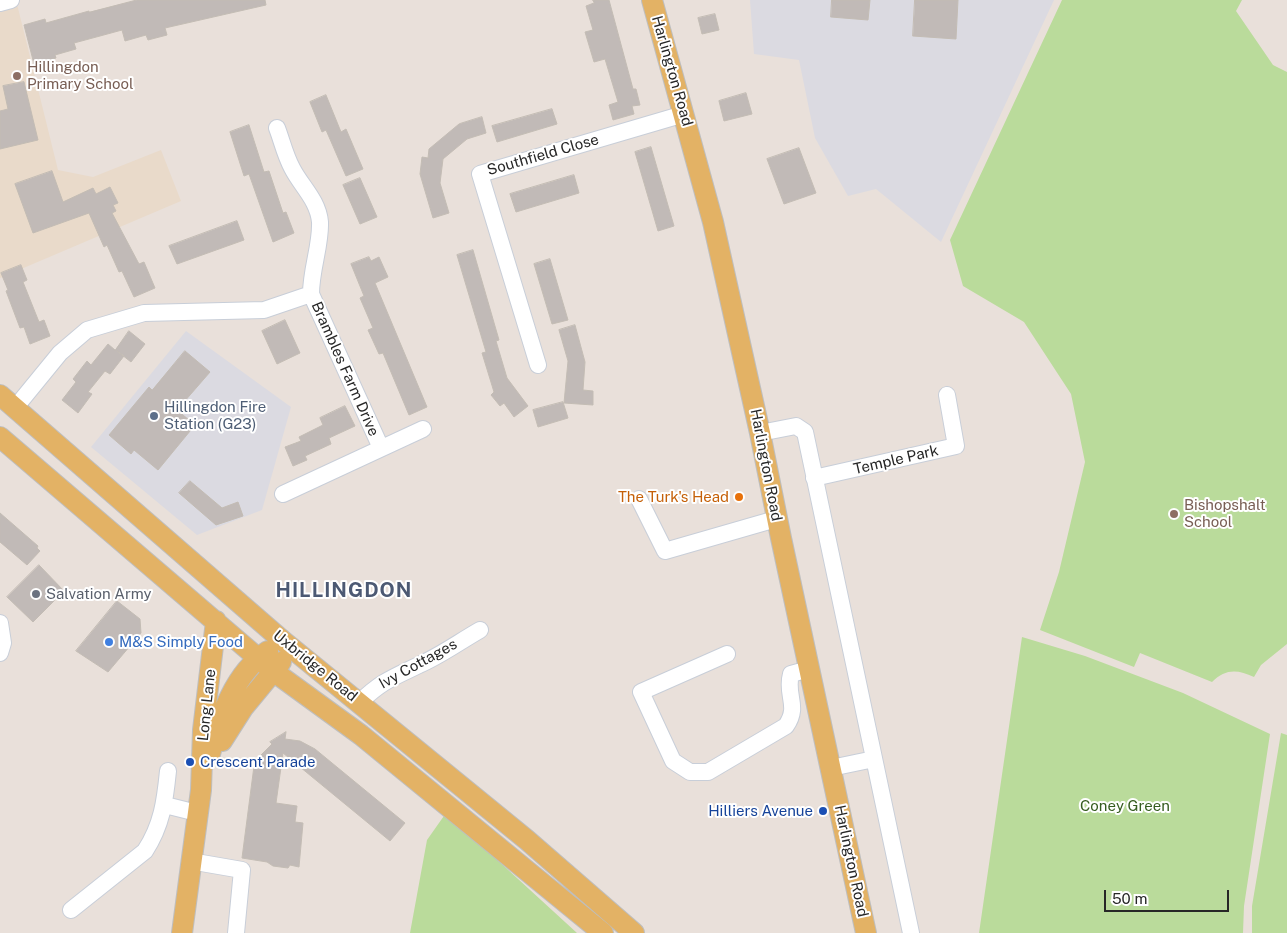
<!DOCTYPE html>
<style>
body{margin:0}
#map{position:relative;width:1287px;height:933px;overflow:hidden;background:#e9e0da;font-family:"Public Sans",sans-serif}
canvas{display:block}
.scale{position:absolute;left:1104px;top:890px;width:125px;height:22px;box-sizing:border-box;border:2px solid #272727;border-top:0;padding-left:6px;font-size:15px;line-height:18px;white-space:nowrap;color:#272727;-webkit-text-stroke:4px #fff;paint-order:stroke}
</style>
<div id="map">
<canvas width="1287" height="933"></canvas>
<div class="scale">50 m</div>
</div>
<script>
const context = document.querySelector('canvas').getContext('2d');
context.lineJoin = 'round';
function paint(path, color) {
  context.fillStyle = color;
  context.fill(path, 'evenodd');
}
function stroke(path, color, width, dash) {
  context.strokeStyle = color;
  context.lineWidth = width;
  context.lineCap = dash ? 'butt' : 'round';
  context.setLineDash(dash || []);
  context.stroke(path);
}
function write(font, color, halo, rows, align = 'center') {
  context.font = font + ' "Public Sans",sans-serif';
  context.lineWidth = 4;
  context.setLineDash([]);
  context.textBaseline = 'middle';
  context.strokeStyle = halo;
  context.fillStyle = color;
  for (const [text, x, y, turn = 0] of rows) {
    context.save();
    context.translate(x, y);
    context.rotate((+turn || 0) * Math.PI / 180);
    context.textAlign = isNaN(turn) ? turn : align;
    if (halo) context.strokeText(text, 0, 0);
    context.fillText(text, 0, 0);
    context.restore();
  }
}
const industrial = new Path2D(`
 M750,0H1054L941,242L876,189L848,196L815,138L799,60L754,54Z
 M186,331L291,407L262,510L197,535L91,447Z`);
const education = new Path2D(`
 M16,0L58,170L93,177L161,150L181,201L0,278V3Z`);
const green = new Path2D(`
 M1062,0H1242L1236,11L1273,65L1287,72V644L1261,665L1254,677C1237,669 1225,669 1212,682L1140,653L1134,667L1040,630L1059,572L1085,462L1071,394L1024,322L963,286L950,240Z
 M1022,637L1085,656L1183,693L1270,734L1244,906L1243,933H979Z
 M1281,733L1287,735V933H1252V906Z
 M446,813L577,933H410L427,840Z`);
const building = new Path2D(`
 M137,0H265L266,5L165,28L167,35L148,40L146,35L125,41L122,30L100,36L74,43L76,49L55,55L56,58L34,64L24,25L45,19L46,23L89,11V12Z
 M593,0H609L633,89H636L640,105L632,106L634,114L613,120L609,105L618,102L605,59L594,62L585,32L593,30L586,6L594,3Z
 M832,0H870L868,20L831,17Z
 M915,0H958L956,39L913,36Z
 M715,14L719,30L702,34L698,18Z
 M24,82L38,140L0,149V111L8,109L3,86Z
 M746,93L752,114L724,121L719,101Z
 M326,95L341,132L346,129L363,169L346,176L326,130L322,132L310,102Z
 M552,109L557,124L497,142L492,126Z
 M482,117L486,133L467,139L443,159L440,183L449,213L433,218L420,174L422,157L428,158L429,149L459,124Z
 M249,125L264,172L269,171L283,213L286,212L294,233L273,242L249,174L244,176L230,132Z
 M651,147L674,226L658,231L635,152Z
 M799,148L816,193L784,204L767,159Z
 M52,171L63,202L93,188L96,194L110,187L118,203L113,205L116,211L112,213L139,264L144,262L155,288L134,297L122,271L119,272L107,245L104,247L89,213L33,233L15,184Z
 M574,175L579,193L516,212L510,194Z
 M360,178L377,217L360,224L343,185Z
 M237,221L244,240L177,264L169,246Z
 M473,250L499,340L496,341L507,378L528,406L514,417L504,403L500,406L491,395L494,392L482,353L486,352L457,255Z
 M369,257L371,261L379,257L388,277L375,283L427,407L409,415L383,353L379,354L368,330L373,328L360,298L364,296L351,264Z
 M550,259L568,320L552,324L534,264Z
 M21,265L27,280L23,282L39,322L44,320L50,336L30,344L24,327L20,328L6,291L8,290L1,273Z
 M285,320L300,353L277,364L262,331Z
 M575,325L585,362L583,390L593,391V405L564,403L568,361L559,330Z
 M129,331L145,344L131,362L117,351L124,356L110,374L105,371L88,392L92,394L78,413L62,400L76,382L73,379L87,361L91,365L108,344L115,350Z
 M185,351L210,372L177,410L195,425L158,470L134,450L131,454L109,435L149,387L152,390Z
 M563,402L568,418L538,427L533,410Z
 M345,406L355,426L329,438L331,444L305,456L307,460L293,466L285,447L301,441L299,437L323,425L320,418Z
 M190,481L222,508L238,502L243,516L216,525L179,493Z
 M0,513L38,546L37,548L40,551L27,565L0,542Z
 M39,565L64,591L33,622L7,597Z
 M117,601L140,619L141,633L108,672L76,651Z
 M286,732L285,739L300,741L315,749L405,823L390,841L283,753L276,803L297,806L295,822L303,823L299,867L290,865L288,868L273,866L267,862L242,858L254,766L259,757L272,744L270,742Z`);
const minor = new Path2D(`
 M0,3L11,0
 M277,128C282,141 285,155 292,168C301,186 318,200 320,222C321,245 311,269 311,294
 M538,365L480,174L684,114
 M15,408L60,353L87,330L144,313L264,310L311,294L381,448
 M760,433L796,426L805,432L911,933
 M814,478L956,446L947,395
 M283,494L423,429
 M639,499L665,551L776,519
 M0,623L3,643L0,653
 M727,654L641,692L673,761L690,772H708L786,726C800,706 785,695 791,674L809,669
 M360,702C382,681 392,678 419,665C440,656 459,642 480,630
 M831,768L874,759
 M165,805L197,813
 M190,861L242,870L236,933
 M71,910L145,851C162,825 165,801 168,771`);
const major = new Path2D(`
 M652,0L713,222L760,433L781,538L866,933
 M0,395L283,641L527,840L634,933
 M0,437L273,671L361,735L603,933
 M222,741L243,708L281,662
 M210,754C220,717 234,673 268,651
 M182,933L201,790L203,730L216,621`);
const markers = [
 [17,76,5,"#8d6e63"],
 [154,416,5,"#5c6f8a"],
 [739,497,5,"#e8710a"],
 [1174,514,5,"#8d6e63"],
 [36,594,5,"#6b7280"],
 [109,642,5,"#3f7fe0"],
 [190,762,5,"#1a4fb4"],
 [823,811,5,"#1a4fb4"]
];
const educationNames = [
 ["Hillingdon",27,67],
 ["Primary School",27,84],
 ["Bishopshalt",1184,505],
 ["School",1184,522]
];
const streetNames = [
 ["Harlington Road",672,71,74],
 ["Southfield Close",543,155,-16],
 ["Brambles Farm Drive",345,369,66],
 ["Temple Park",896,460,-13],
 ["Harlington Road",766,465,79],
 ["Ivy Cottages",418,664,-29],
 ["Uxbridge Road",315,666,39],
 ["Long Lane",207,705,-84],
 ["Harlington Road",851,861,78]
];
const serviceNames = [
 ["Hillingdon Fire",164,407],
 ["Station (G23)",164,424]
];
const foodNames = [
 ["The Turk's Head",729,497]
];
const worshipNames = [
 ["Salvation Army",46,594]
];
const shopNames = [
 ["M&S Simply Food",119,642]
];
const transitNames = [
 ["Crescent Parade",200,762],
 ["Hilliers Avenue",813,811,"right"]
];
const parkNames = [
 ["Coney Green",1125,806]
];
const districtNames = [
 ["HILLINGDON",344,591]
];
paint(industrial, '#dbdae1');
paint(education, '#e9daca');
paint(green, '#badb9b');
paint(building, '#c1bab7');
stroke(building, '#c3bcb4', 1);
stroke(minor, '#c8ced8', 18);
stroke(major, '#bebebe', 22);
stroke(minor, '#fff', 16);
stroke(major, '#e3b265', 20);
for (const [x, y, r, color] of markers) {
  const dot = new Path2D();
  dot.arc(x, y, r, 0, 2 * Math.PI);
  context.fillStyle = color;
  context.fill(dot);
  stroke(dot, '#fff', 2);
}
write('15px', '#785e54', '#fff', educationNames, 'left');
write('15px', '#272727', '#fff', streetNames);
write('15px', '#4e5e75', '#fff', serviceNames, 'left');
write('15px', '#c56008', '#fff', foodNames, 'right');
write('15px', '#5b616d', '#fff', worshipNames, 'left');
write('15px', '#366cbe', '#fff', shopNames, 'left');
write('15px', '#164399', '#fff', transitNames, 'left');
write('15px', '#355c1f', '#fff', parkNames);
context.letterSpacing = '1px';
write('bold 20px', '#4c5973', '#fff', districtNames);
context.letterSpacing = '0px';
</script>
